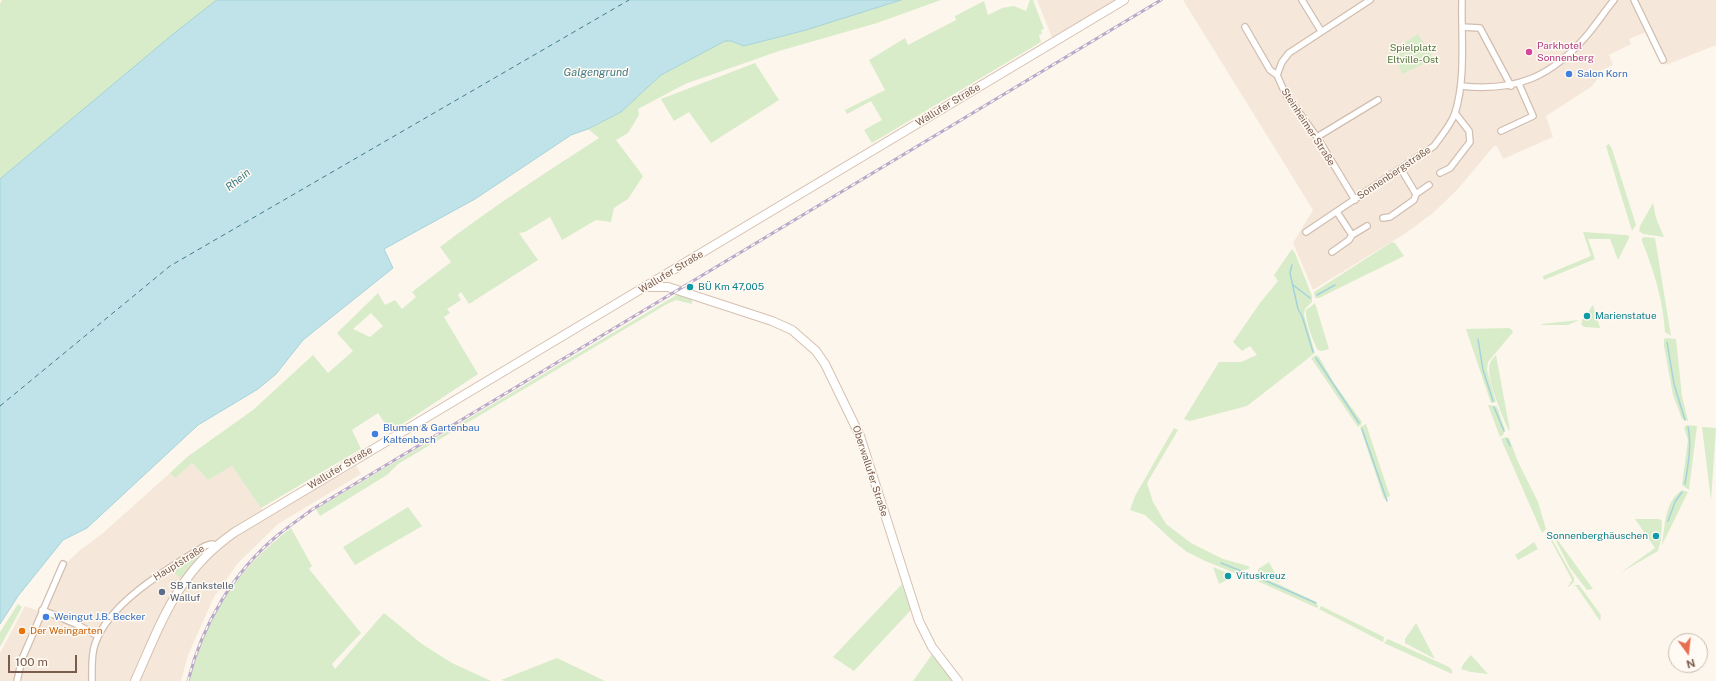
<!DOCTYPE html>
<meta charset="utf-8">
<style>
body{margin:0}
#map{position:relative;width:1716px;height:681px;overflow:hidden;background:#fdf6ec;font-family:"Public Sans",sans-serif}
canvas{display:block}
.north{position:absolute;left:1668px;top:633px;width:40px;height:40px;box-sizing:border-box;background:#fffaf3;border:1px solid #cabbb1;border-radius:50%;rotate:165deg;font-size:11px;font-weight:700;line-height:16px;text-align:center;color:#7a5c4d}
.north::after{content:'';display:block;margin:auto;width:14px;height:18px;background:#e76f51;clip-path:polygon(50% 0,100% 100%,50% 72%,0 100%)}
.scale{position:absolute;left:8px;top:655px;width:69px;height:18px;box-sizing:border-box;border:2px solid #7a5c4d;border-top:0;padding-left:5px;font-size:12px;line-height:14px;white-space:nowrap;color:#7a5c4d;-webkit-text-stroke:3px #fffaf3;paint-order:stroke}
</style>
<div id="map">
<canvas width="1716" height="681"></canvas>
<div class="north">N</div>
<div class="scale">100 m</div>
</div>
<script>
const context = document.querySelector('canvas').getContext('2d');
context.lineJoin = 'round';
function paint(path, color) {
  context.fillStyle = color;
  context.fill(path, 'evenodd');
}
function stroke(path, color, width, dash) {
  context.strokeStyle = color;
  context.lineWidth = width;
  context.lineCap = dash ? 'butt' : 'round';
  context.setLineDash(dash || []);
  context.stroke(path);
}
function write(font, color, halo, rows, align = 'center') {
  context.font = font + ' "Public Sans",sans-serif';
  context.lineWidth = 3;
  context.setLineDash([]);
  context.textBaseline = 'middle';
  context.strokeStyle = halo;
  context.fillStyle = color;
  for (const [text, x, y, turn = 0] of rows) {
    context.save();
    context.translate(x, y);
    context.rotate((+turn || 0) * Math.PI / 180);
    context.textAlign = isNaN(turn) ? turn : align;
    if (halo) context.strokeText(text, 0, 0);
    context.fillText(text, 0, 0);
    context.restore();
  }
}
const residential = new Path2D(`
 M1037,0H1119L1053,40Z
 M1183,0H1716V45L1666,65L1649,31L1629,39L1631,44L1609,55L1613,65L1599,72L1600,76L1591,87L1546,116L1553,137L1503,159L1497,146H1494L1457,190L1433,213L1406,233L1313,290L1293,243L1313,210Z
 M192,463L208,480L232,465L267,517L356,466L361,474L278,524L238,563L214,597L188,655L181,681H0V653L25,606L41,612L62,567L79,551L103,533L170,473L175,477Z`);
const green = new Path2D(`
 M2,0H218L0,181V4Z
 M901,0H941L877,23L779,51L685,84L638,109L639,115L628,133L616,140L643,176L628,199L614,208L611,222L596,220L562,240L550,217L525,232L519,233L538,260L469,304L461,292L458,295L461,300L447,309L450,313L444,317L478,374L398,427L390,431L378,413L352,430L361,449L261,508L232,466L208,480L192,463L175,478L170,473L187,457L253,410L313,355L328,373L353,351L337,333L378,293L385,305L395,300L402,309L416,297L412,292L451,262L440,247C491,208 545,173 599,138L588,129L621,112L661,75L725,41H731L745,46L806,30ZM371,313L383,326L370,337L353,329Z
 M1030,0H1033L1044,29L1041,30L1042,34L1039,35L1041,42L872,143L864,130L882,120L871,101L847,114L845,110L885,90L869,60L905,38L908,45L956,20L955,16L984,1L988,15L1002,8L1014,6L1026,11Z
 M1418,34L1434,59L1402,74L1393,50Z
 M755,63L779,100L711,143L689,112L674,121L661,99Z
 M1609,144L1612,149L1636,225L1632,231L1606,146Z
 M1653,203L1656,218L1664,237L1643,234L1639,231L1640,226Z
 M1583,232L1626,235L1629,236V238L1618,260L1610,239H1588L1595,259L1544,280L1543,276L1591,256Z
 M1645,237L1655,238L1671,336L1665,332C1663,300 1654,271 1642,241V238Z
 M1392,242L1395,243L1404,256L1319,298H1315L1314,292Z
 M1292,249L1295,253L1312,296V302L1305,309L1304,315L1315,353L1247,406L1190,421L1184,419L1219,362H1241L1257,355L1250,346L1242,351L1233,342L1260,303L1278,281L1274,275Z
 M680,293L692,299V304L676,300L667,304L398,464L387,475L320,516L316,509Z
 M1315,303L1329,349L1322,351L1318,350C1313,342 1305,319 1306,310Z
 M1593,305L1600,328L1584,327L1581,324L1583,318L1587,320L1591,317L1588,312Z
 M1579,320L1568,325H1542V324Z
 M1509,328L1512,330L1513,332L1488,362L1487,370L1496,402L1491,403L1466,329Z
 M1666,338L1676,339L1682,396L1688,421L1682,419L1673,395L1664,346V339Z
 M1316,355L1319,357L1334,383L1362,422L1361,425L1358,427L1311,358Z
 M1496,355L1510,431L1508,429C1502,415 1489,384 1489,369C1489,363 1492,359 1496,355Z
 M1488,405L1496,406L1498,409L1505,430L1503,435L1500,437Z
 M1366,424L1390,496L1384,499L1360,427Z
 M1686,425L1697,426L1689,490L1682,485L1688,440L1684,428Z
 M1702,427L1716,428L1711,500Z
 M1174,428L1178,430L1147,483L1153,502L1166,524L1191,543L1223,559L1248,566L1250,568L1237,574L1203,560L1187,552L1173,541L1145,515L1130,510L1135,496Z
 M1505,437L1509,438L1518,462L1538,502L1546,529L1542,533L1501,439Z
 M1682,490L1688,492L1662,545C1665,527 1664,502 1682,490Z
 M408,507L422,526L355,565L343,547Z
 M1635,519H1659L1662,521L1661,540L1658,551L1620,573L1655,548Z
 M291,528L312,566L309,569L361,633L332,664L335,669L384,613L422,644L452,663L491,681H189C201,638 221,595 252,563C264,550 277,539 291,528Z
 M1547,535L1550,536L1574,578V582L1567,588L1572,580L1549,537L1544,536Z
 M1553,535H1554L1593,589L1587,590L1570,568Z
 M1534,542L1538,549L1518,560L1515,555Z
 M209,548L194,561L182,577H179L172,571L175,568L178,569L200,555L204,549Z
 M1269,562L1280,583L1258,573V569Z
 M1213,567L1230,574L1231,578L1219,584Z
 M1250,573L1276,583L1316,602L1318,606L1317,608L1244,575Z
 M902,584L911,610L854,671L833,657Z
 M1576,585H1579L1601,615L1600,621L1576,586H1573Z
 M18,604L22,607L0,647V632Z
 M1321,606L1384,637L1383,642L1319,609Z
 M1416,623L1435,659L1405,643V639Z
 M1388,639L1449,667L1452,670V674L1384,643Z
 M933,653L955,681H913Z
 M1471,655L1488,674L1471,672L1461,669L1464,663Z
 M557,658L605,681H505L501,680Z`);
const water = new Path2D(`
 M217,0H901L806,30L744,46L731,41H725L661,75L621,112L588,129L571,135L475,199L384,249L393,268L303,340L276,374L258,389L198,425L87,528L63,540L18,596L0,624V179L172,35Z`);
const stream = new Path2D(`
 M1292,265L1290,273L1298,309L1302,316L1313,352
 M1293,285L1310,298
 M1317,295L1335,285
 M1478,339L1483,370L1493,401
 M1667,342L1674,384L1685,420
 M1316,358L1359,423
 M1494,407L1504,431
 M1362,429L1387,501
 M1507,439L1510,446
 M1685,484C1688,465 1692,446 1688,427
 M1668,521L1675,502L1682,492
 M1221,563L1241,571
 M1257,577L1316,603`);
const ferry = new Path2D(`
 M0,406L170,266L629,0`);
const street = new Path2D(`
 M1302,0L1321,31
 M1634,0L1663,60
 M1245,27L1270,70L1277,75
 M1462,27L1480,28L1511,86
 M1461,86C1516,92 1552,77 1588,34C1597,23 1605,11 1614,0
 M1501,131L1533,116L1519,84
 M1317,137L1378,100
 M1401,169L1416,194
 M1440,173L1450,168L1470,142L1469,131L1455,113
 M1355,200L1317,137L1285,93L1277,75L1282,62L1289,53L1370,0
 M1383,218L1390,217L1414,200L1416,194L1429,185
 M1306,232L1434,146C1441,136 1451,125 1455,113C1466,79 1461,36 1462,0
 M1352,235L1367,226
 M1332,252L1349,240L1352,235L1337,212
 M42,610L76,624L98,636
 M17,681L22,659L63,564
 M92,681C92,670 91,655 95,644C109,602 169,568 205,546L211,544L217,545`);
const secondary = new Path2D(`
 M649,287H668L772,321L792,330L816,351L825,364L860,436L919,621L932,647L958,681
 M135,681C162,621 178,571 235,532L1124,0`);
const rail = new Path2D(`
 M188,681C202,625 233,572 278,535C289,526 301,518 313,509L1161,0`);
const markers = [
 [1529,52,4,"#d1479c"],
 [1569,74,4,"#3f7fe0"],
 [690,287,4,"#0f9aa8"],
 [1587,316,4,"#0f9aa8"],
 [375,434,4,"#3f7fe0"],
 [1656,536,4,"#0f9aa8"],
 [1228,576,4,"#0f9aa8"],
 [162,592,4,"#5c6f8a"],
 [46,617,4,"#3f7fe0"],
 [22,631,4,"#e8710a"]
];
const hotelNames = [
 ["Parkhotel",1537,46],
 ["Sonnenberg",1537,58]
];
const parkNames = [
 ["Spielplatz",1413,48],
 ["Eltville-Ost",1413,60]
];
const shopNames = [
 ["Salon Korn",1577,74],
 ["Blumen & Gartenbau",383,428],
 ["Kaltenbach",383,440],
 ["Weingut J.B. Becker",54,617]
];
const streetNames = [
 ["Wallufer Straße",948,105,-31],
 ["Steinheimer Straße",1308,127,57],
 ["Sonnenbergstraße",1394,173,-34],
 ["Wallufer Straße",671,272,-31],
 ["Wallufer Straße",340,468,-31],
 ["Oberwallufer Straße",870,471,72],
 ["Hauptstraße",179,563,-32]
];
const cultureNames = [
 ["BÜ Km 47,005",698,287],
 ["Marienstatue",1595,316],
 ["Sonnenberghäuschen",1648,536,"right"],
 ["Vituskreuz",1236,576]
];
const serviceNames = [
 ["SB Tankstelle",170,586],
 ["Walluf",170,598]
];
const foodNames = [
 ["Der Weingarten",30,631]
];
const waterNames = [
 ["Galgengrund",596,73],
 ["Rhein",238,180,-39]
];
paint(residential, '#f5e8da');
paint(green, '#d8ecc9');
paint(water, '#bfe3e8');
stroke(water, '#a5d3da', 1);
stroke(stream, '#a5d3da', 1.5);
stroke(ferry, '#437c86', 1, [5, 4]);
stroke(street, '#d1beb0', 8);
stroke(secondary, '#d6c0b0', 10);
stroke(street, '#fff', 5.5);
stroke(secondary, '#fff', 8);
stroke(rail, '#b9a8c9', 3);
stroke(rail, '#fffaf3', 1.5, [4.5]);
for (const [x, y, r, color] of markers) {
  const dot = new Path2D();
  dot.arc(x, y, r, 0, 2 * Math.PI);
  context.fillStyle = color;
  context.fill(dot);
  stroke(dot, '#fffaf3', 1.5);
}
write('10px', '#b23c85', '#fffaf3', hotelNames, 'left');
write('10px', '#537a41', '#fffaf3', parkNames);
write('10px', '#366cbe', '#fffaf3', shopNames, 'left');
write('10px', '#7a5c4d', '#fffaf3', streetNames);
write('10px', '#0d838f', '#fffaf3', cultureNames, 'left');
write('10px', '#4e5e75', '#fffaf3', serviceNames, 'left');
write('10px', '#c56008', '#fffaf3', foodNames, 'left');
write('italic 11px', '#437c86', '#fffaf3', waterNames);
</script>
